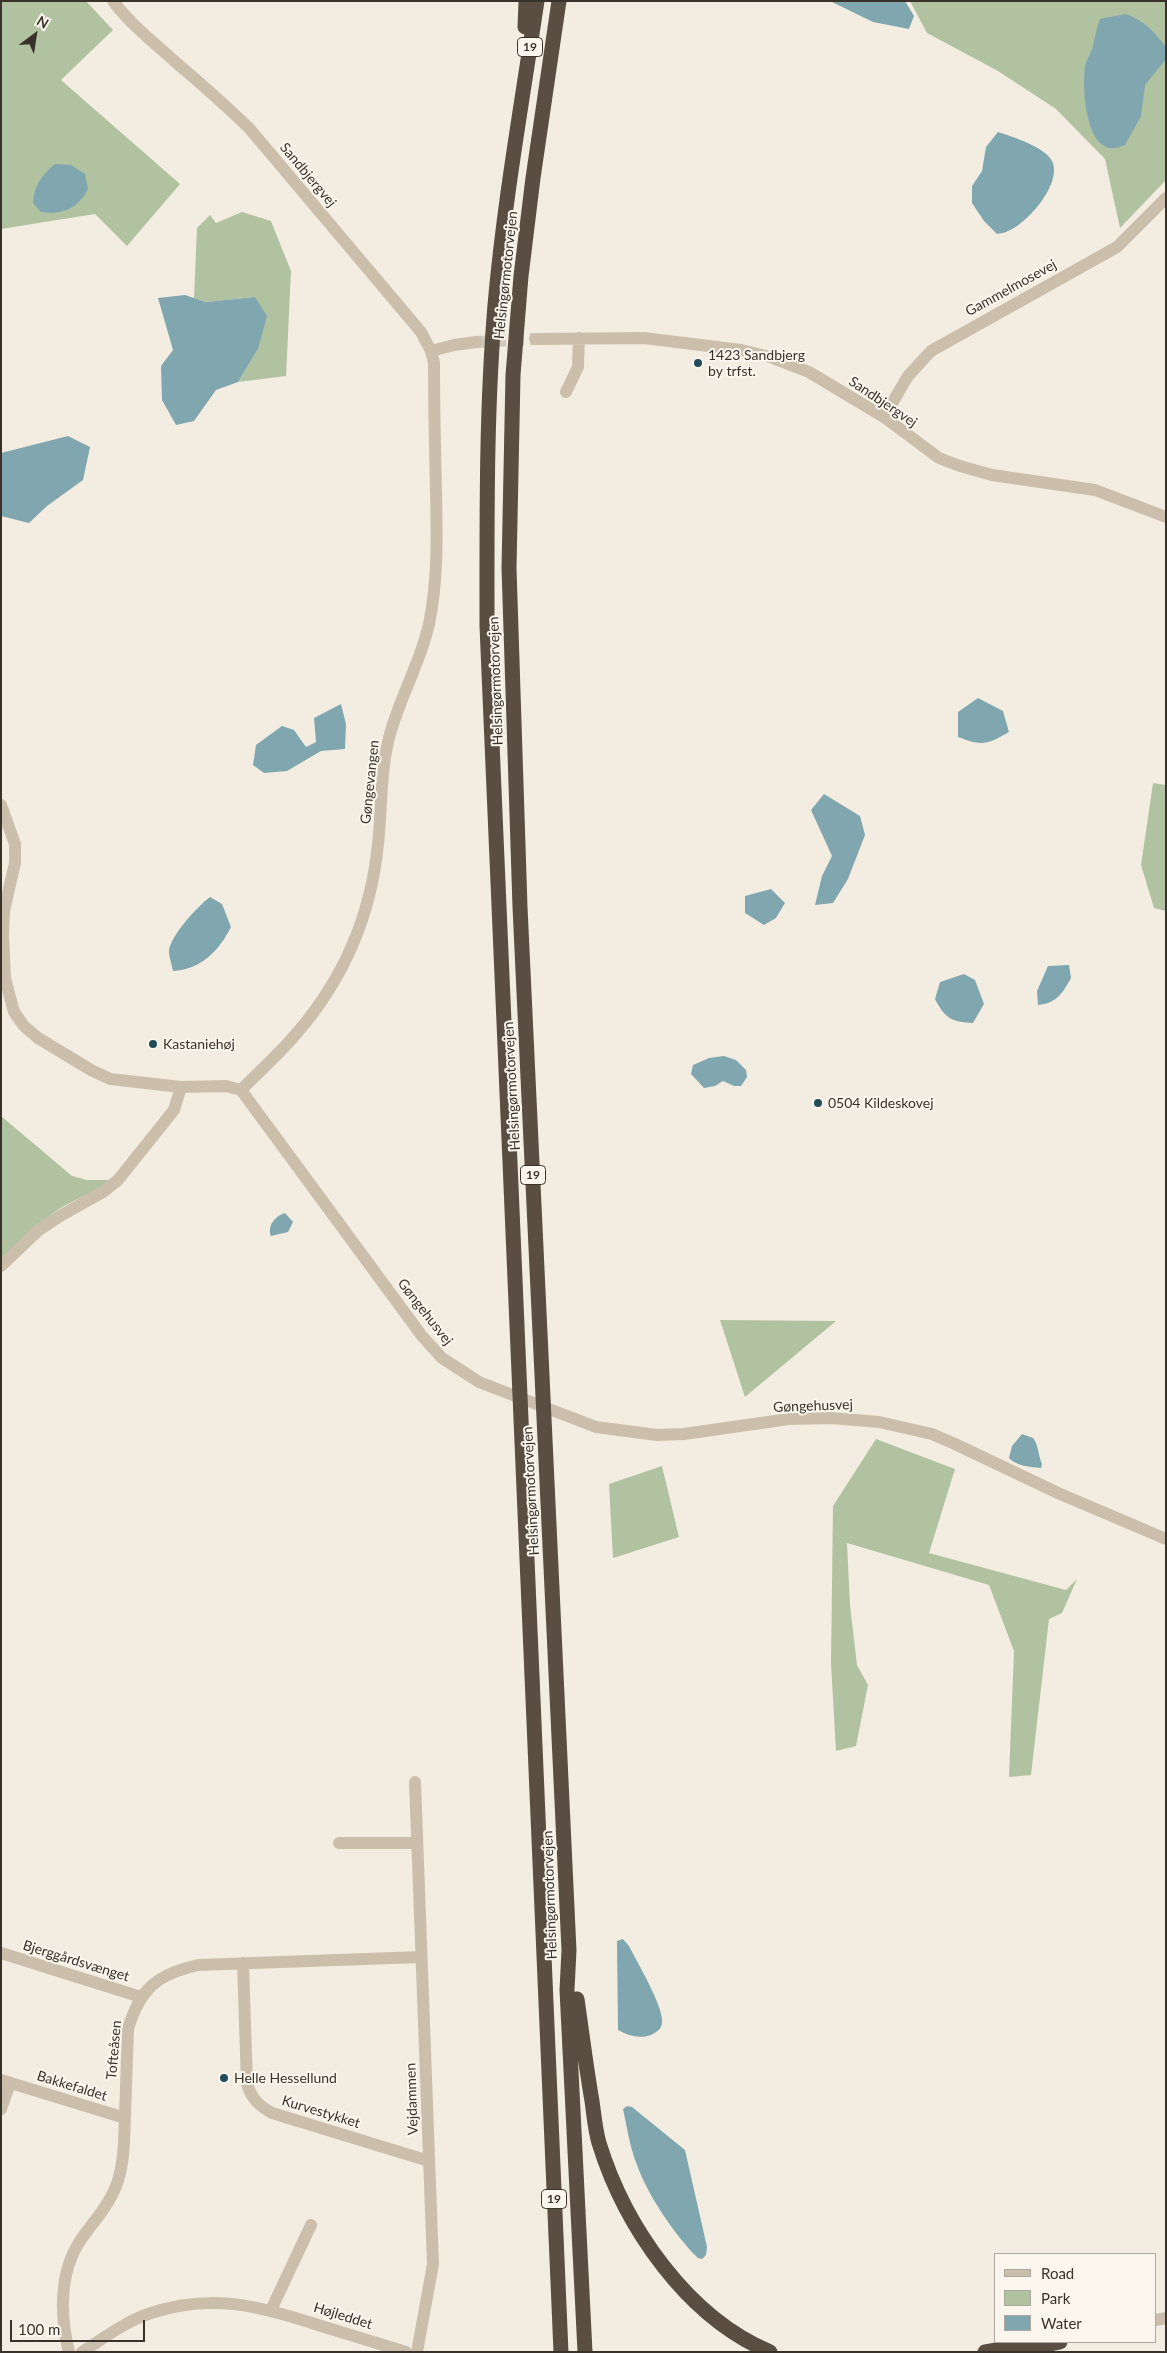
<!DOCTYPE html>
<meta charset="utf-8">
<style>
body{margin:0}
#map{position:relative;width:1167px;height:2353px;overflow:hidden;background:#f3ede1;font-family:Lato,sans-serif}
canvas{display:block}
.frame{position:absolute;inset:0;border:2px solid #39322b;pointer-events:none}
.legend{position:absolute;left:994px;top:2253px;width:162px;height:90px;box-sizing:border-box;background:#faf6ed;border:1px solid #ada89f;margin:0;padding:6px 9px;list-style:none;font-size:15px;color:#39322b}
.legend li{display:flex;align-items:center;gap:10px;height:25px}
.legend b{width:25px;border:1px solid #ada89f}
.north{position:absolute;left:10px;top:10px;width:50px;height:50px;-webkit-text-stroke:4px #faf6ed;paint-order:stroke;rotate:31deg;font-size:14px;font-weight:700;line-height:20px;text-align:center;color:#39322b}
.north::after{content:'';display:block;margin:auto;width:18px;height:22px;background:#39322b;clip-path:polygon(50% 0,100% 100%,50% 72%,0 100%)}
.scale{position:absolute;left:10px;top:2320px;width:135px;height:22px;box-sizing:border-box;border:2px solid #39322b;border-top:0;padding-left:6px;font-size:15px;line-height:18px;white-space:nowrap;color:#39322b;-webkit-text-stroke:4px #faf6ed;paint-order:stroke}
</style>
<div id="map">
<canvas width="1167" height="2353"></canvas>
<div class="frame"></div>
<ul class="legend">
<li><b style="height:6px;background:#cbbfac"></b>Road</li>
<li><b style="height:14px;background:#b1c2a1"></b>Park</li>
<li><b style="height:14px;background:#80a6af"></b>Water</li>
</ul>
<div class="north">N</div>
<div class="scale">100 m</div>
</div>
<script>
const context = document.querySelector('canvas').getContext('2d');
context.lineJoin = 'round';
function paint(path, color) {
  context.fillStyle = color;
  context.fill(path, 'evenodd');
}
function stroke(path, color, width, dash) {
  context.strokeStyle = color;
  context.lineWidth = width;
  context.lineCap = dash ? 'butt' : 'round';
  context.setLineDash(dash || []);
  context.stroke(path);
}
function write(font, color, halo, rows, align = 'center') {
  context.font = font + ' Lato,sans-serif';
  context.lineWidth = 4;
  context.setLineDash([]);
  context.textBaseline = 'middle';
  context.strokeStyle = halo;
  context.fillStyle = color;
  for (const [text, x, y, turn = 0] of rows) {
    context.save();
    context.translate(x, y);
    context.rotate((+turn || 0) * Math.PI / 180);
    context.textAlign = isNaN(turn) ? turn : align;
    if (halo) context.strokeText(text, 0, 0);
    context.fillText(text, 0, 0);
    context.restore();
  }
}
const green = new Path2D(`
 M1,1H86L113,30L61,80L180,184L127,246L95,214L1,229Z
 M910,1H1166V180L1120,228L1105,159L1056,109L998,71L927,33Z
 M242,212L271,221L291,271L286,376L238,382L258,349L255,297L206,302L194,298L197,228L210,215L216,223Z
 M1153,783L1166,785V911L1154,908L1141,865Z
 M1,1116L72,1176L87,1180H110C94,1194 74,1199 56,1211C36,1225 19,1242 1,1259Z
 M720,1320L836,1321L745,1397Z
 M876,1439L955,1469L929,1553L1066,1590L1077,1579L1062,1613L1049,1619L1031,1775L1009,1777L1014,1651L989,1585L847,1543L850,1605L857,1665L868,1685L856,1746L836,1751L831,1663L833,1506Z
 M662,1466L679,1537L613,1558L609,1484Z`);
const water = new Path2D(`
 M830,1H905L914,16L909,29L873,22Z
 M1125,14C1143,19 1154,32 1166,47V59L1145,85L1141,116L1125,145C1120,147 1112,150 1106,147C1085,138 1082,86 1085,67C1086,61 1090,55 1092,49C1095,39 1096,29 1100,19Z
 M998,132C1013,137 1045,147 1052,161C1063,183 1027,224 1008,231C1005,233 1000,233 997,234L984,221L972,203V186L982,171L986,147Z
 M55,164L71,165L85,174L88,189C78,209 61,215 41,212L33,203C34,185 42,175 55,164Z
 M185,295L206,302L255,297L267,316L258,349L238,382L216,390L194,421L176,425L162,400L161,366L173,350L158,298Z
 M68,436L90,447L83,480L47,506L29,523L1,516V453Z
 M978,698L1003,711L1009,732C987,745 981,746 958,737V712Z
 M341,704L346,724L345,749L321,751L287,771L264,773L253,765L256,745L282,726L294,730L306,747L316,742L314,718Z
 M824,794L860,816L865,835L848,879L833,903L815,905L822,876L832,856L811,810Z
 M771,889L785,903L776,918L764,925L745,913V896Z
 M210,897L222,904L231,927C219,951 200,970 173,971C172,965 169,957 169,951C170,936 198,906 210,897Z
 M1069,965L1071,978C1062,994 1057,1003 1038,1005L1037,991L1048,966Z
 M964,974L975,980L984,1004L973,1023C951,1022 945,1018 935,999L940,982Z
 M724,1056L736,1060L746,1070L747,1077L741,1086H734L723,1081L715,1086L704,1088L691,1074L693,1065L709,1058Z
 M285,1213L293,1222L288,1232L271,1236C267,1226 275,1216 285,1213Z
 M1022,1434L1033,1438C1039,1446 1038,1455 1042,1464L1041,1468C1031,1467 1016,1466 1009,1458L1012,1446Z
 M623,1939L629,1946C637,1962 662,2004 662,2020C663,2028 657,2032 651,2035C639,2039 629,2036 618,2030L617,1941Z
 M627,2106L632,2107L685,2150L707,2247L706,2255L702,2259L698,2258C676,2237 647,2194 637,2165C630,2148 627,2127 623,2109Z`);
const minorTunnel = new Path2D(`
 M476,342L535,339`);
const minor = new Path2D(`
 M113,1C132,26 157,45 180,66C204,86 227,107 249,128L421,332L431,351L434,363C434,406 435,449 436,492C437,536 438,580 429,624C420,665 397,702 388,742C380,775 382,810 378,844C371,915 343,980 296,1034C279,1054 259,1072 241,1090
 M535,339L644,338L741,350L770,357L809,372L884,417L939,458L960,466L992,475L1095,490L1166,517
 M431,351L454,345L476,342
 M566,392L578,367L579,338
 M884,417L908,376L931,351L1117,247L1166,198
 M1,805L15,844V863L4,911L3,934L5,978L14,1012L24,1026L38,1038L91,1070L110,1079L181,1087L226,1086L241,1090L422,1336L442,1358L479,1382L596,1427L657,1435L684,1434L789,1419L831,1418L879,1422L932,1434L955,1444L1058,1493L1166,1539
 M1,1266L39,1230L60,1216L103,1192L118,1180L174,1110L181,1087
 M415,1782L433,2264L417,2352
 M339,1843H417
 M1,1953L141,1997
 M243,1963L247,2084C252,2099 258,2105 272,2113L429,2161
 M1,2080L125,2118
 M1,2109L10,2083
 M271,2310L311,2225
 M1156,2320L1166,2318
 M69,2352C60,2316 59,2273 80,2241C95,2219 114,2201 120,2173C125,2154 124,2136 125,2116C126,2087 127,2058 128,2029C140,1988 158,1974 198,1965L421,1957
 M82,2352C104,2338 126,2321 151,2313C212,2293 260,2306 318,2325C347,2334 377,2343 406,2352`);
const highway = new Path2D(`
 M537,1C522,102 504,203 495,305C486,412 487,519 487,626L561,2352
 M559,1L533,178L521,276L513,375L509,568L520,907L569,1950L567,1990L585,2352
 M525,27L526,1
 M577,1999C582,2033 586,2067 592,2101C594,2115 595,2129 599,2143C625,2227 687,2317 770,2352
 M1035,2347L1060,2342
 M985,2352L1043,2342`);
const markers = [
 [698,363,5,"#214d5a"],
 [153,1044,5,"#214d5a"],
 [818,1103,5,"#214d5a"],
 [224,2078,5,"#214d5a"]
];
const shields = [
 [530,47,25],
 [533,1175,25],
 [554,2199,25]
];
const shieldNames = [
 ["19",530,47],
 ["19",533,1175],
 ["19",554,2199]
];
const streetNames = [
 ["Sandbjergvej",308,175,50],
 ["Helsingørmotorvejen",506,275,-84],
 ["Gammelmosevej",1011,288,-29],
 ["Sandbjergvej",883,402,34],
 ["Helsingørmotorvejen",496,681,-92],
 ["Gøngevangen",370,782,-84],
 ["Helsingørmotorvejen",512,1086,-93],
 ["Gøngehusvej",425,1312,52],
 ["Gøngehusvej",813,1406,-2],
 ["Helsingørmotorvejen",531,1491,-93],
 ["Helsingørmotorvejen",550,1895,-92],
 ["Bjerggårdsvænget",76,1961,17],
 ["Tofteåsen",114,2050,-85],
 ["Bakkefaldet",72,2086,17],
 ["Vejdammen",412,2099,-92],
 ["Kurvestykket",321,2112,17],
 ["Højleddet",343,2316,17]
];
const poiNames = [
 ["1423 Sandbjerg",708,355],
 ["by trfst.",708,371],
 ["Kastaniehøj",163,1044],
 ["0504 Kildeskovej",828,1103],
 ["Helle Hessellund",234,2078]
];
paint(green, '#b1c2a1');
paint(water, '#80a6af');
stroke(minorTunnel, '#cec8bd', 12, [12, 6]);
stroke(minor, '#cbbfac', 12);
stroke(highway, '#5a4d42', 15);
for (const [x, y, r, color] of markers) {
  const dot = new Path2D();
  dot.arc(x, y, r, 0, 2 * Math.PI);
  context.fillStyle = color;
  context.fill(dot);
  stroke(dot, '#faf6ed', 2);
}
for (const [x, y, w] of shields) {
  const box = new Path2D();
  box.roundRect(x - w / 2, y - 9.5, w, 19, 4);
  context.fillStyle = '#faf6ed';
  context.fill(box);
  stroke(box, '#39322b', 1);
}
write('bold 12px', '#39322b', null, shieldNames);
write('14px', '#39322b', '#faf6ed', streetNames);
write('14px', '#39322b', '#faf6ed', poiNames, 'left');
</script>
